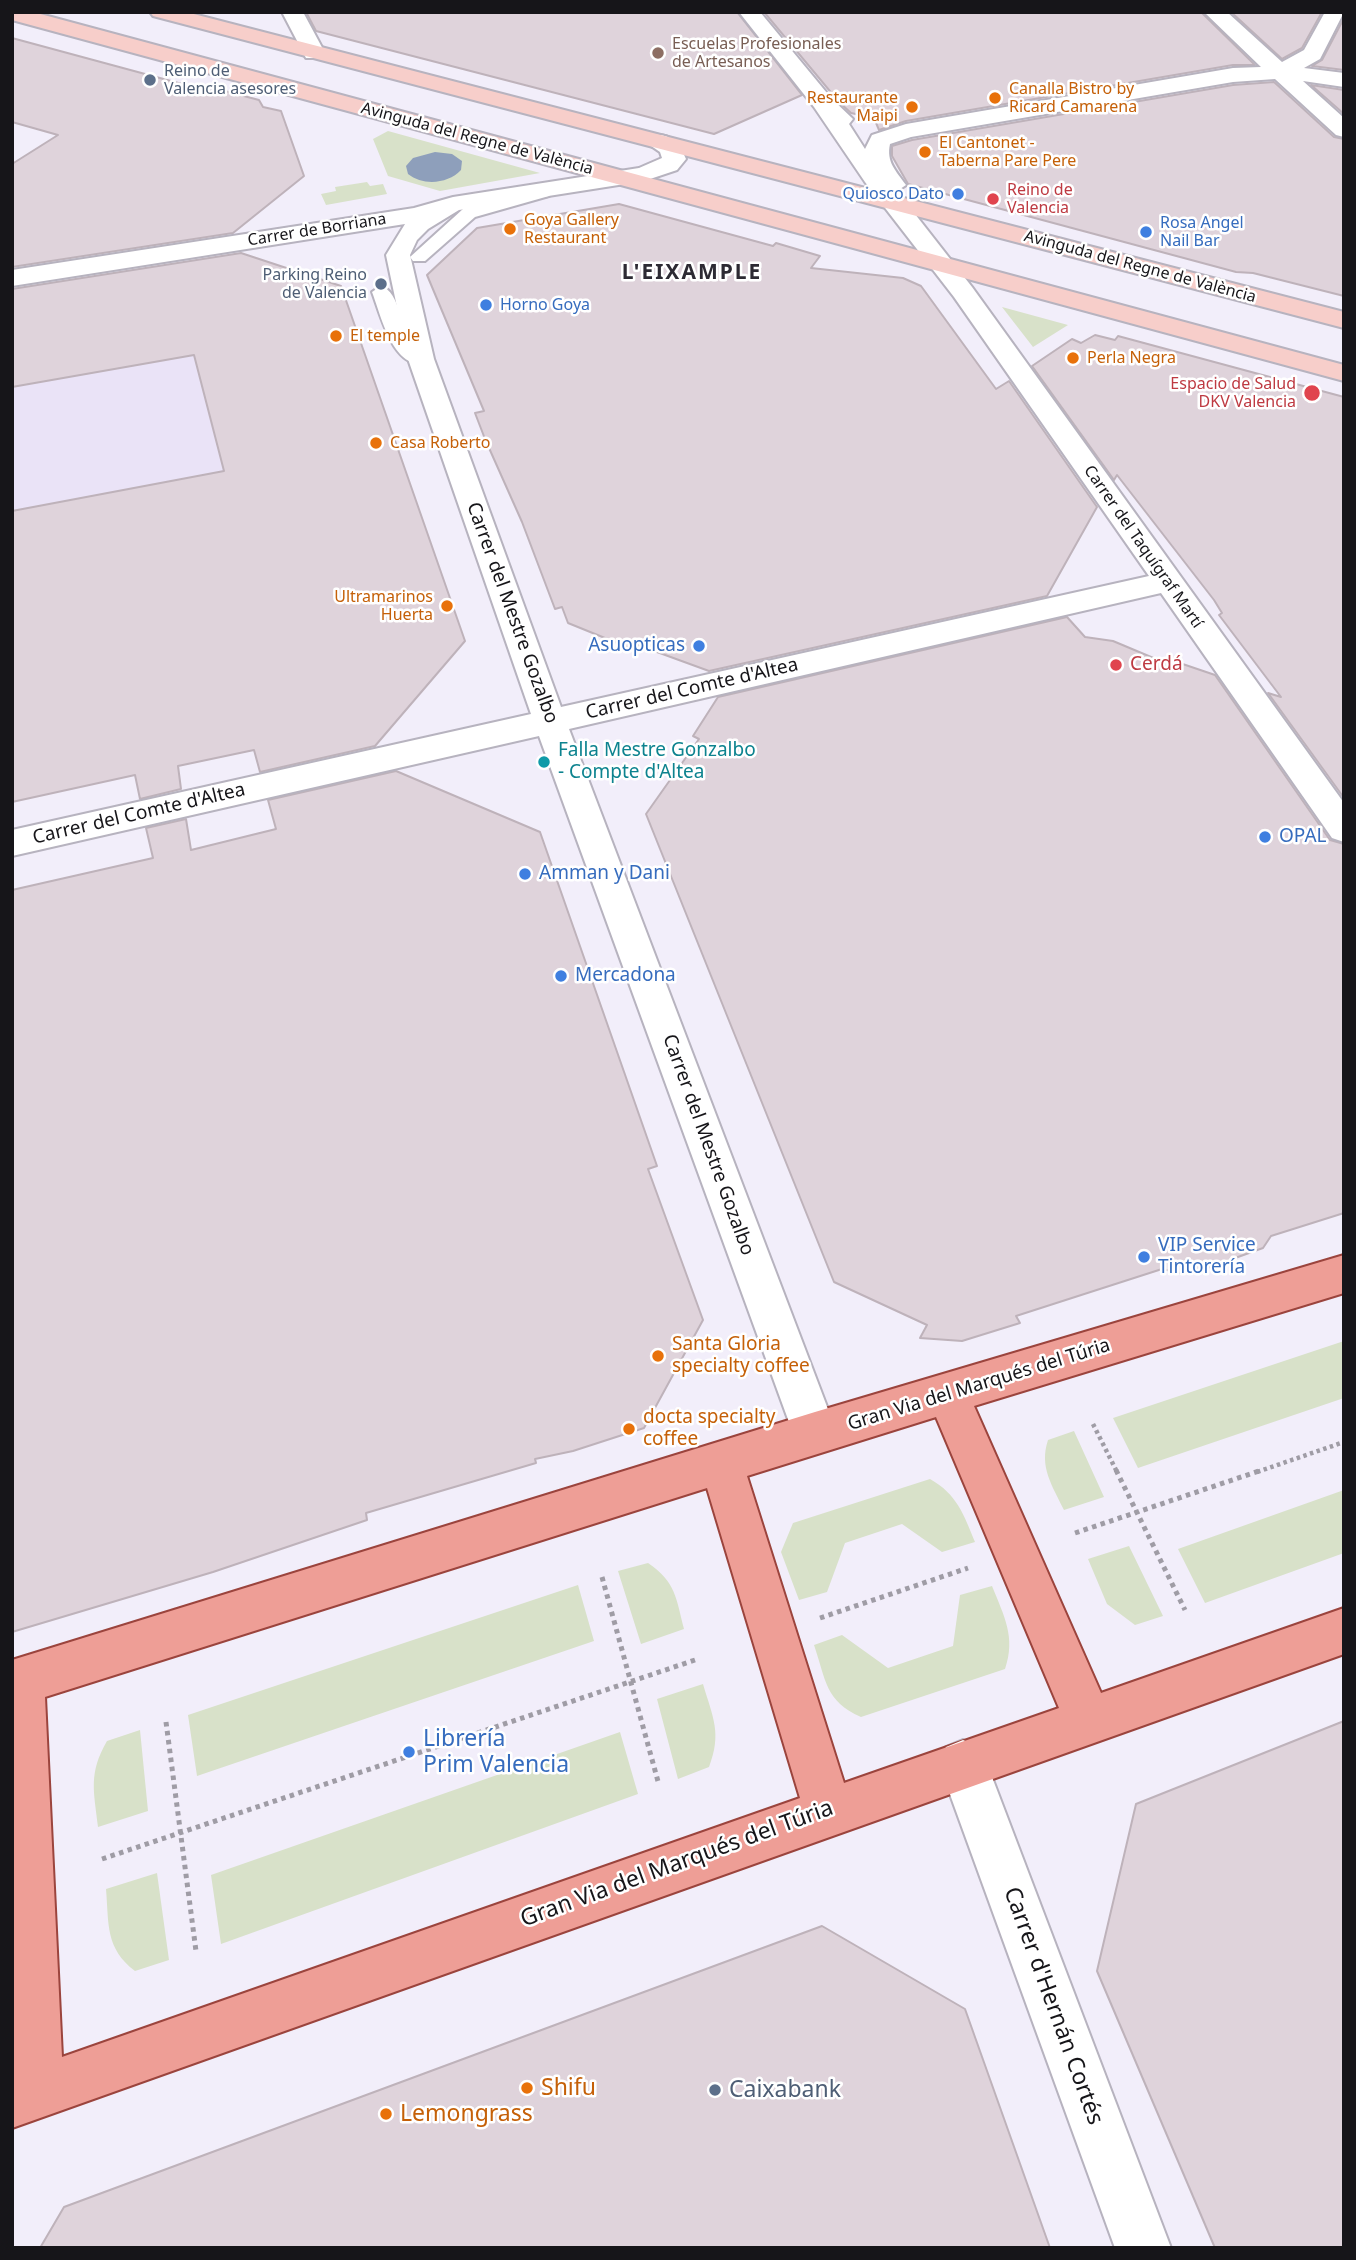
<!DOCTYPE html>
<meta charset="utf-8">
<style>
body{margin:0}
#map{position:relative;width:1356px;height:2260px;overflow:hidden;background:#f2eefa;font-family:"Noto Sans",sans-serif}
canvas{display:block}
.frame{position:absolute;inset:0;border:14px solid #161519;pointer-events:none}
</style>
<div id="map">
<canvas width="1356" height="2260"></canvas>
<div class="frame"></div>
</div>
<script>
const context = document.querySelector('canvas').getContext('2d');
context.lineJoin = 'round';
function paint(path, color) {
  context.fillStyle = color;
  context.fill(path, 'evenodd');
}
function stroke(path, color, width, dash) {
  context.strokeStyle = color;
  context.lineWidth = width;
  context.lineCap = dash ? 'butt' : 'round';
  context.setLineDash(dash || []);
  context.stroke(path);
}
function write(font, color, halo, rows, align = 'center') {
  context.font = font + ' "Noto Sans",sans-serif';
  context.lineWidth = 5;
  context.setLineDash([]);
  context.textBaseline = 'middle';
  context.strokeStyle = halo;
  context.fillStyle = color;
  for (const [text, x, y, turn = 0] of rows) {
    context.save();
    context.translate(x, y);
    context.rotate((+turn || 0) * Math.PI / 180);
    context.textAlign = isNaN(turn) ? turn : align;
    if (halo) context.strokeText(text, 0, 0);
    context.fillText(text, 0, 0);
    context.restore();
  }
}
const built = new Path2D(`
 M12,307L191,341L238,528L12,571Z`);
const green = new Path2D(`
 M388,131L540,173L440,191L388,176L373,139Z
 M367,182L370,186L383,184L387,194L326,205L321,194L336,191L335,187Z
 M1002,307L1068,325L1033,347Z
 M1344,1341V1398L1138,1468L1113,1418Z
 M1074,1431L1104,1497L1064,1510C1052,1485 1039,1467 1048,1440Z
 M930,1479C957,1494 964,1515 975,1542L942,1552L902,1524L845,1543L827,1592L799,1600L781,1552L793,1523Z
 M1344,1490V1553L1205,1603L1178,1549Z
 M1129,1546L1163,1616L1135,1625L1107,1604L1088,1559Z
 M648,1563C676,1582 676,1598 684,1629L641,1644L618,1571Z
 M578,1585L594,1641L197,1776L188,1715Z
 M992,1586C1004,1616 1016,1637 1005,1669L861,1717C825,1701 826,1680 814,1645L842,1635L888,1668L953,1646L960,1595Z
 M703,1684C713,1718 722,1733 709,1767L678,1779L657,1699Z
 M140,1730L148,1811L98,1827C94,1791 88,1774 107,1741Z
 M620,1732L638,1794L221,1944L211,1875Z
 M157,1873L169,1960L135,1971C105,1948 109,1924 106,1889Z`);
const water = new Path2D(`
 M435,152L452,154L462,161L461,170C448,184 423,186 408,174L406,166L413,158Z`);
const building = new Path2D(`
 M306,12H737L802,95L714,134L316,31Z
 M764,12H1201L1255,65H1233L906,121L879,130L874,118L851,113L839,102Z
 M1231,12H1322L1302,48L1282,59Z
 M1344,18V70L1312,66L1322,60Z
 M12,38L208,91L221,90L259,100L263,107L281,111L304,176L233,233L12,267V164L58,135L12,122Z
 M1274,82L1334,137L1344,139V296L1253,273L1236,272L908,184L892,156V146L912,140L1233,85Z
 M1311,85L1344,90V114Z
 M619,204L773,246L776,243L820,256L811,268L903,278L921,286L996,389L1009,381L1097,507L1047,596L709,671L635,644L632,649L568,623L562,607L555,609L522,522L485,439L475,413L484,411L427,275L477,228Z
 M241,253L341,286L465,641L375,746L260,772L254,750L178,766L181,789L140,799L135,775L12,802V511L224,471L194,355L12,387V289Z
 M1095,335L1115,340L1118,336L1344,397V798L1268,693L1281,697L1219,615L1222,613L1214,600L1117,475L1114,480L1032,366L1072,339L1081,343Z
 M1067,617L1085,637L1113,641L1163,662L1165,658L1215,675L1330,840L1344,844V1213L1271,1236L1263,1248L1199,1271L1181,1273L1162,1269L1016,1316L1020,1323L962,1341L920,1338L927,1325L834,1282L646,814L699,739L693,736L718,697Z
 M396,771L540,832L657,1166L648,1169L703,1320L644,1428L573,1451L535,1459L536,1463L366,1513L367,1520L213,1572L12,1632V890L153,858L146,828L186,819L191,850L276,829L268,800Z
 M1344,1721V2248H1215L1097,1971L1136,1804Z
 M822,1926L965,2009L1050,2248H40L64,2207Z`);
const pathFar1 = new Path2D(`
 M1093,1424L1117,1472
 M1257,1472L1344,1442`);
const path = new Path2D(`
 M1116,1470L1185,1610
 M1075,1533L1262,1470
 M602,1577L659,1785
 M820,1618L968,1568
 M166,1722L196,1951
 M102,1859L695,1660`);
const lane = new Path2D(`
 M543,187L549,188L552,192L549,196L475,217L425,261H413L410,257L463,209Z
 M381,286C401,292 400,331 413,345C418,351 426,353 431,359L428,363C393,372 381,315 372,292Z`);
const street = new Path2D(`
 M282,12H303L325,53L322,58H306Z
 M739,12H760L831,98L853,119L849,124L865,149L872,135L906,124L1233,68L1261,67L1204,12H1227L1282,62L1304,50L1325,12H1344L1320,59L1304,68L1344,73V87L1303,81L1344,118V137L1336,135L1275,79L1233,82L911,137L890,144C886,162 896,171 906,185L897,191L972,287L1344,803V842L1332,838L1161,593L569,729L837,1433L830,1448L815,1454L800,1448L793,1433L539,736L12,856V830L531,714L408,359L386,255L405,224L12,286V270L414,208L453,197L639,168L662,158L660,152L644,141L648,136C667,131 679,142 686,159L677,170L644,181L459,210L428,229L417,240L410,255L434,359L561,707L1149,576L954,297L865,182L814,107Z
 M963,1740L980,1747L987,1764L1171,2248H1115L939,1764L946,1747Z`);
const secondary = new Path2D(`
 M12,12H33L1344,365V381L12,20Z
 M150,12H186L1344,312V328L153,16Z`);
const primary = new Path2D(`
 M1344,1255V1293L974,1406L1101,1693L1344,1608V1654L12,2128V1660L815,1412ZM936,1417L1059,1708L844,1783L747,1476ZM707,1488L800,1798L62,2057L45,1697Z`);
const markers = [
 [658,53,7,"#8d6e63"],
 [150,80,7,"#5c6f8a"],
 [995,98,7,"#e8710a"],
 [912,107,7,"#e8710a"],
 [925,152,7,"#e8710a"],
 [958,194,7,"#3f7fe0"],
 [993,199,7,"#e0444e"],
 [510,229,7,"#e8710a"],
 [1146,232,7,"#3f7fe0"],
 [381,284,7,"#5c6f8a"],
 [486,305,7,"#3f7fe0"],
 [336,336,7,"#e8710a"],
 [1073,358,7,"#e8710a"],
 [1312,393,9,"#e0444e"],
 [376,443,7,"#e8710a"],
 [447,606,7,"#e8710a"],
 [699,646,7,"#3f7fe0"],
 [1116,665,7,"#e0444e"],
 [544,762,7,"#0f9aa8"],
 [1265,837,7,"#3f7fe0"],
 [525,874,7,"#3f7fe0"],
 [561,976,7,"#3f7fe0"],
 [1144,1257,7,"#3f7fe0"],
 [658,1356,7,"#e8710a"],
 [629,1429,7,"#e8710a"],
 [409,1752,7,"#3f7fe0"],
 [527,2088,7,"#e8710a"],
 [715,2090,7,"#5c6f8a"],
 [386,2114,7,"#e8710a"]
];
const farEducationnames = [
 ["Escuelas Profesionales",672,44],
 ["de Artesanos",672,62]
];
const farServicenames = [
 ["Reino de",164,71],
 ["Valencia asesores",164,89],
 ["Parking Reino",367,275,"right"],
 ["de Valencia",367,293,"right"]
];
const farFoodnames = [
 ["Canalla Bistro by",1009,89],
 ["Ricard Camarena",1009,107],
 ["Restaurante",898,98,"right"],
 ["Maipi",898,116,"right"],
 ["El Cantonet -",939,143],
 ["Taberna Pare Pere",939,161],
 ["Goya Gallery",524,220],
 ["Restaurant",524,238],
 ["El temple",350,336],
 ["Perla Negra",1087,358],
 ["Casa Roberto",390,443],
 ["Ultramarinos",433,597,"right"],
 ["Huerta",433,615,"right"]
];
const farStreetnames = [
 ["Avinguda del Regne de València",477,139,15],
 ["Carrer de Borriana",317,230,-9],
 ["Avinguda del Regne de València",1140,267,15],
 ["Carrer del Taquígraf Martí",1143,547,55]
];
const farHealthnames = [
 ["Reino de",1007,190],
 ["Valencia",1007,208],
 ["Espacio de Salud",1296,384,"right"],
 ["DKV Valencia",1296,402,"right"]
];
const farShopnames = [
 ["Quiosco Dato",944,194,"right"],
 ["Rosa Angel",1160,223],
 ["Nail Bar",1160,241],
 ["Horno Goya",500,305]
];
const streetNames = [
 ["Carrer del Mestre Gozalbo",512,613,70],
 ["Carrer del Comte d'Altea",692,689,-13],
 ["Carrer del Comte d'Altea",139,814,-13],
 ["Carrer del Mestre Gozalbo",708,1145,70],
 ["Gran Via del Marqués del Túria",979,1385,-17]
];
const shopNames = [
 ["Asuopticas",685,646,"right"],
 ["OPAL",1279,837],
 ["Amman y Dani",539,874],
 ["Mercadona",575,976],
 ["VIP Service",1158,1246],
 ["Tintorería",1158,1268]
];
const healthNames = [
 ["Cerdá",1130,665]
];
const cultureNames = [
 ["Falla Mestre Gonzalbo",558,751],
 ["- Compte d'Altea",558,773]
];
const foodNames = [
 ["Santa Gloria",672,1345],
 ["specialty coffee",672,1367],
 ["docta specialty",643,1418],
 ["coffee",643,1440]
];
const farDistrictnames = [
 ["L'EIXAMPLE",692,273]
];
const nearShopnames = [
 ["Librería",423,1739],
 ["Prim Valencia",423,1765]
];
const nearStreetnames = [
 ["Gran Via del Marqués del Túria",677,1864,-20],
 ["Carrer d'Hernán Cortés",1053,2006,70]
];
const nearFoodnames = [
 ["Shifu",541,2088],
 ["Lemongrass",400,2114]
];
const nearServicenames = [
 ["Caixabank",729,2090]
];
paint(built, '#eae3f7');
paint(green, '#d8e1c9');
paint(water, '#8e9fbb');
paint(building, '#dfd3db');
stroke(building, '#beb2ba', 2);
stroke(lane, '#b7b3bf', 4);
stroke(street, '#b7b3bf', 4);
stroke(secondary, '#b7b3bf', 4);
stroke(primary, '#9b443d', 4);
stroke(pathFar1, '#9f9ca5', 4.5, [3.5, 3.5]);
stroke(path, '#9f9ca5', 5, [4.5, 4.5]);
paint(lane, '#fff');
paint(street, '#fff');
paint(secondary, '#f7ceca');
paint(primary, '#ee9e96');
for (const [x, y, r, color] of markers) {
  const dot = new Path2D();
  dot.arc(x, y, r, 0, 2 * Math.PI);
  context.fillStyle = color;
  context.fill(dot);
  stroke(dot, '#fff', 2.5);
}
write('16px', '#785e54', '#fff', farEducationnames, 'left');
write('16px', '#4e5e75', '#fff', farServicenames, 'left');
write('16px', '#c56008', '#fff', farFoodnames, 'left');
write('16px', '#161519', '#fff', farStreetnames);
write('16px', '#be3a42', '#fff', farHealthnames, 'left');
write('16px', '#366cbe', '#fff', farShopnames, 'left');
write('19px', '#161519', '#fff', streetNames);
write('19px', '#366cbe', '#fff', shopNames, 'left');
write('19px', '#be3a42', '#fff', healthNames, 'left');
write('19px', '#0d838f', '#fff', cultureNames, 'left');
write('19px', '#c56008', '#fff', foodNames, 'left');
context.letterSpacing = '2px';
write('bold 21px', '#2d2a33', '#fff', farDistrictnames);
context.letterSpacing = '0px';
write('23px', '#366cbe', '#fff', nearShopnames, 'left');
write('23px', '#161519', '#fff', nearStreetnames);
write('23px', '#c56008', '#fff', nearFoodnames, 'left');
write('23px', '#4e5e75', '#fff', nearServicenames, 'left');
</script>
